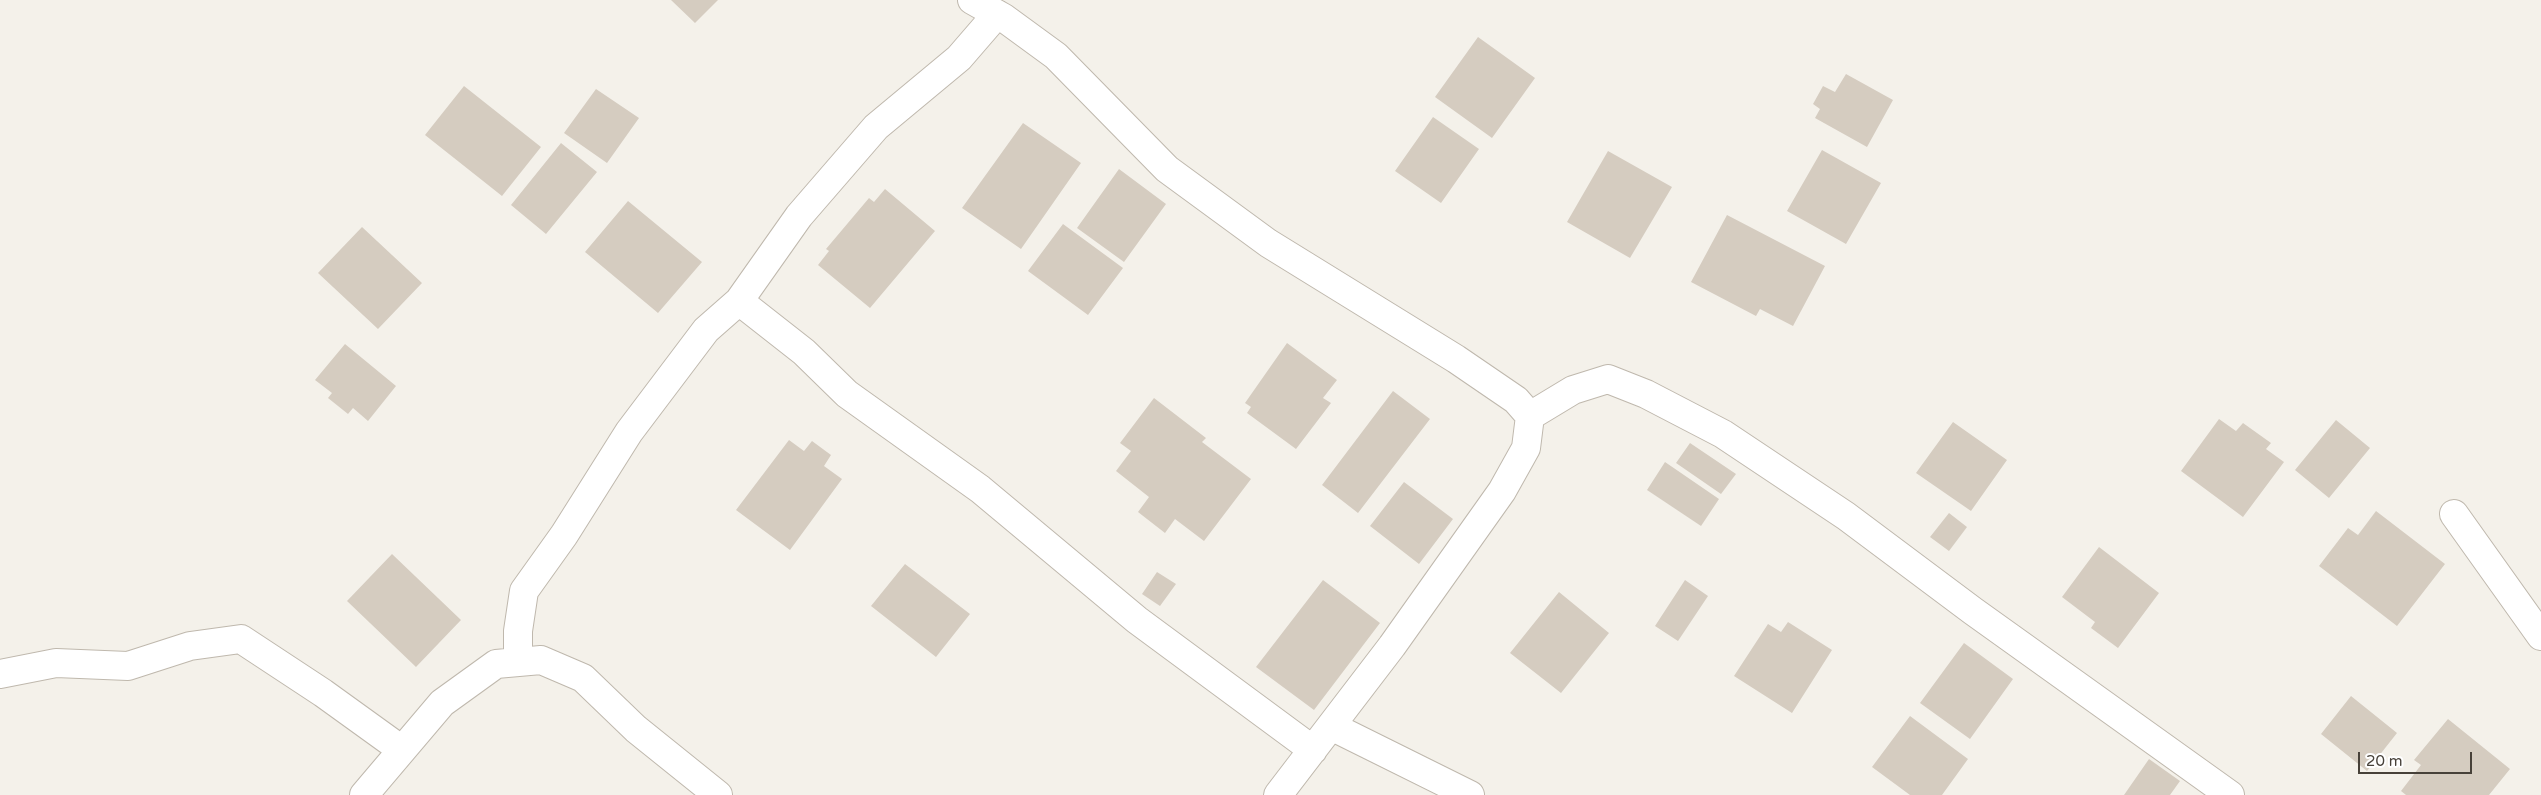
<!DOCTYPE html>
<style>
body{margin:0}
#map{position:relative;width:2541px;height:795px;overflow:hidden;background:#f4f1ea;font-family:"Varela Round",sans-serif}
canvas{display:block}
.scale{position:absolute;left:2358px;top:752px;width:114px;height:22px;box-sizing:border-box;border:2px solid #474139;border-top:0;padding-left:6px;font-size:15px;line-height:18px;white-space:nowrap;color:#474139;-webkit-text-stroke:4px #fff;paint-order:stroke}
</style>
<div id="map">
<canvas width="2541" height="795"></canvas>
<div class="scale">20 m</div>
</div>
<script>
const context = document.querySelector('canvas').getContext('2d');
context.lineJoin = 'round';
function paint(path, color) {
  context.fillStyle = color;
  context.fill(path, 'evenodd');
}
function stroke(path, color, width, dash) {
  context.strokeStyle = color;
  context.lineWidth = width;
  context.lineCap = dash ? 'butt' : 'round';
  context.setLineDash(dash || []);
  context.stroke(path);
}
const building = new Path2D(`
 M671,0H718L695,23Z
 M1478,37L1535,78L1492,138L1435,97Z
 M1846,74L1893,100L1867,147L1815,118L1820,109L1813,104L1823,86L1835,92Z
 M464,86L541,147L502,196L425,135Z
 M596,89L639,118L607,163L564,133Z
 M1433,117L1479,149L1441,203L1395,171Z
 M1023,123L1081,163L1021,249L962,208Z
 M561,143L597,172L546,234L511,205Z
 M1822,150L1881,183L1846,244L1787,211Z
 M1608,151L1672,187L1630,258L1567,222Z
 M1119,169L1166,204L1124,262L1077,228Z
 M885,189L935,231L870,308L818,265L829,251L826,249L869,198L874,202Z
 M628,201L702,262L658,313L585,252Z
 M1727,215L1825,266L1793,326L1760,309L1756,316L1691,282Z
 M1063,224L1123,268L1088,315L1028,271Z
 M362,227L422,283L378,329L318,273Z
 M1287,343L1337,380L1323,398L1331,403L1296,449L1247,413L1251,407L1245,403Z
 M345,344L396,386L368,421L353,408L348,414L328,398L332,393L315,380Z
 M1393,391L1430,419L1358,513L1322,485Z
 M1154,398L1206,438L1202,442L1251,479L1204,541L1175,519L1165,533L1138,512L1149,497L1116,471L1131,451L1120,443Z
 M2219,419L2236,431L2243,423L2271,443L2266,449L2284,462L2243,517L2181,471Z
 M2336,420L2370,448L2329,498L2295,470Z
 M1953,422L2007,460L1971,511L1916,473Z
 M789,440L804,451L812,441L831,455L824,466L842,479L790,550L736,510Z
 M1690,443L1736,474L1721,494L1676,463Z
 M1665,462L1719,499L1701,526L1647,490Z
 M1404,482L1453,519L1419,564L1370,526Z
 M2376,511L2445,564L2397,626L2319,566L2348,528L2358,535Z
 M1949,513L1967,527L1949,551L1930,537Z
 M2099,547L2159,593L2118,648L2091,628L2095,622L2062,597Z
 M392,554L461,620L416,667L347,601Z
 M905,564L970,614L936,657L871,606Z
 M1157,572L1176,584L1160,606L1142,594Z
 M1323,580L1380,623L1314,710L1256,667Z
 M1685,580L1708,596L1678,641L1655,626Z
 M1559,592L1609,633L1561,693L1510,653Z
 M1788,622L1832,650L1792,713L1734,676L1768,624L1781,632Z
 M1964,643L2013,679L1970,739L1920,703Z
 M2351,696L2397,733L2367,771L2321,734Z
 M1910,716L1968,759L1942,795H1910L1872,767Z
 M2448,719L2510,769L2489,795H2406L2401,791L2421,765L2414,760Z
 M2149,759L2180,781L2170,795H2124Z`);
const minor = new Path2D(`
 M972,0L1004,18L1056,56L1167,169L1268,243L1456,359L1516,400L1530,416L1526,448L1502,491L1392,646L1278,795
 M739,301L799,216L876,127L959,58L997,14
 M1530,416L1573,390L1608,379L1646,394L1723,434L1846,516L1973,611L2230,795
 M2454,514L2541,636
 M518,662V631L524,591L564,535L629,432L706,330L739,301L804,352L847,394L980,489L1137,620L1313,750
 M0,674L56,663L128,666L190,646L241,639L323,693L402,750
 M1331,726L1470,795
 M364,795L442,703L496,664L541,660L583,678L636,729L718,795`);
paint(building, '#d5ccc0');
stroke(minor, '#bfb8ad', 30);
stroke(minor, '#fff', 28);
</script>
